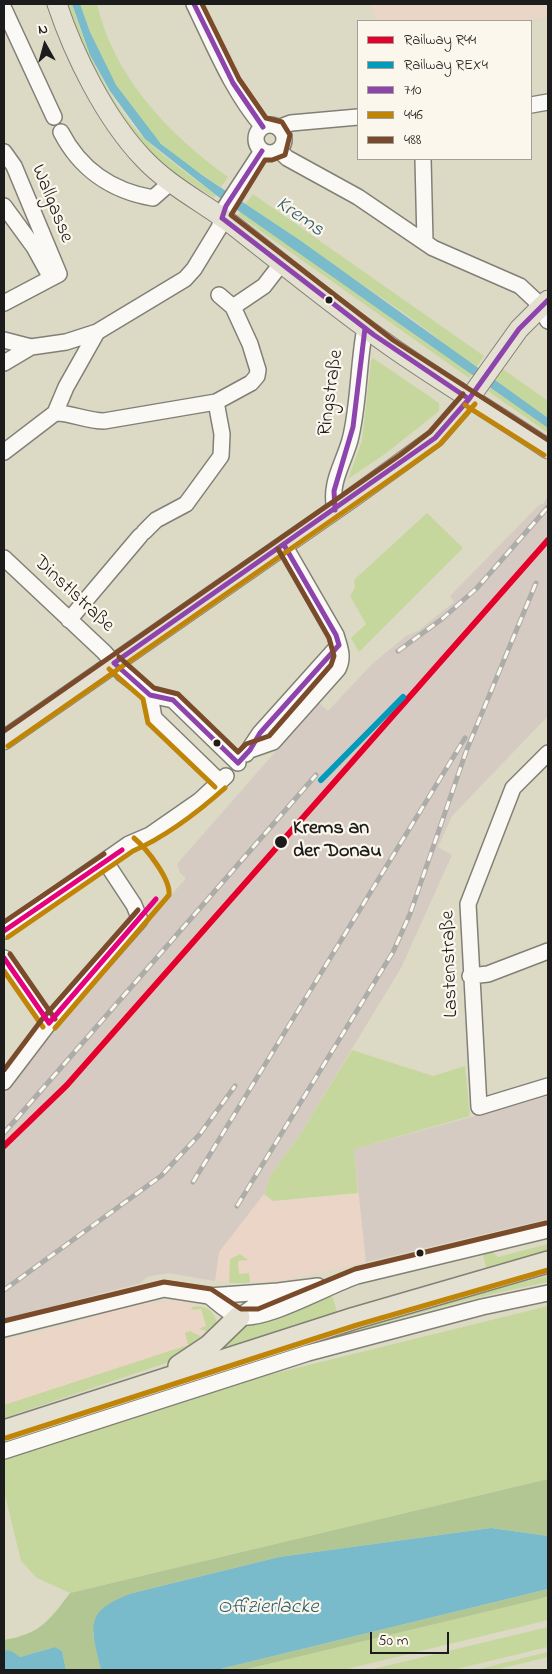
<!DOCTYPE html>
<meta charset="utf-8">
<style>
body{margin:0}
#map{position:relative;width:552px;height:1674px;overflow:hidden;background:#dcd9c5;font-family:"Indie Flower",sans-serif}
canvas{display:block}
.frame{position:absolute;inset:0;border:5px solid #1c1c1c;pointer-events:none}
.legend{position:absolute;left:357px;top:20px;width:175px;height:140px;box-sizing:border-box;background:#fbf7ec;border:1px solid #a29f99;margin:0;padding:6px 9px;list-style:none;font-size:15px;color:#1c1c1c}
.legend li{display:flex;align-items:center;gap:10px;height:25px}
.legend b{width:25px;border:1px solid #a29f99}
.north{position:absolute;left:20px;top:20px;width:50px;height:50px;-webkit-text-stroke:4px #fbf7ec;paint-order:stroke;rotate:353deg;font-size:14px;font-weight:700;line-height:20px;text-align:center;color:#1c1c1c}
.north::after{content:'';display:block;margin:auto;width:18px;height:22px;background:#1c1c1c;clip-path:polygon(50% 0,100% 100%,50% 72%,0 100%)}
.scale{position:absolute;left:370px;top:1632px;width:79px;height:22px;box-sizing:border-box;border:2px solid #1c1c1c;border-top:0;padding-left:6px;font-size:15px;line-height:18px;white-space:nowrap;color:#1c1c1c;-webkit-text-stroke:4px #fbf7ec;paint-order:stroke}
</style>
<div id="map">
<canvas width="552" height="1674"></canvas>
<div class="frame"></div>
<ul class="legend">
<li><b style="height:6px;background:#e4002b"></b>Railway R44</li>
<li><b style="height:6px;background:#039bbc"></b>Railway REX4</li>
<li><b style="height:6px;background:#8e44ad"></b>710</li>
<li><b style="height:6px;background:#c08407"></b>446</li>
<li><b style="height:6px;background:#7a4b2a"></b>488</li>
</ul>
<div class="north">N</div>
<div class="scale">50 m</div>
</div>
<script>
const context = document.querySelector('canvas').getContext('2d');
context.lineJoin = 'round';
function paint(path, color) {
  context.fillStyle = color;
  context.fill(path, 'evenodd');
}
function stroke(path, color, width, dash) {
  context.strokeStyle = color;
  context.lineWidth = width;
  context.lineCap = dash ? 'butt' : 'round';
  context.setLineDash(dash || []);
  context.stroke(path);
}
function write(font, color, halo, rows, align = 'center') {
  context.font = font + ' "Indie Flower",sans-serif';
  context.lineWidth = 4.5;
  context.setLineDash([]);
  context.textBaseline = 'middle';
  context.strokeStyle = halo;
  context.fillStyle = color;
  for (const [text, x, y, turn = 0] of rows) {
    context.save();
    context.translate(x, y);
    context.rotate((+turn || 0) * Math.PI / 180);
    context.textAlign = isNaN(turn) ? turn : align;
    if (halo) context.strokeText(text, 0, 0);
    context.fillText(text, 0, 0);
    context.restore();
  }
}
const built = new Path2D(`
 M371,4H548V17L527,21H378Z
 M358,1193L366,1262L283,1281L240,1283L215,1281L219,1252L264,1194L273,1201Z
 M149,1300L153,1304L166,1301H182L180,1300L202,1307L197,1306L193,1311L201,1308L207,1326L200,1328L210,1332L204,1338L190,1331L185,1333L189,1345L4,1405V1340L62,1326Z`);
const industrial = new Path2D(`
 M548,496V716L452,816L438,847L452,855L401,968L299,1136L271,1175L264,1194L219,1252L215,1281L168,1273L147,1277L141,1283L4,1319V1095L31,1058L186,878L180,873L177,864L312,710L319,703L328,711L372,664L406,636L418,631L454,602L450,596L539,505L543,504Z
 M548,1096V1219L366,1262L354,1149Z`);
const green = new Path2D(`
 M63,4H72C85,48 111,108 146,140C168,160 192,177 216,195L214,198L149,156L104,91Z
 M80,4H97C114,77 168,134 228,177L221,187C201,174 180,160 162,144C122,108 97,54 80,4Z
 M253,194L484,356L476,368L411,318L245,204Z
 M241,211L472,374L469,378L238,215Z
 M373,358L439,403V411L385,454L348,479L362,441L371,361Z
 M503,369L548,401V418L495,381Z
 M491,387L548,428V433L488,391Z
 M427,513L463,548L359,652L351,638L366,624L350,596L355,588L354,580Z
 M352,1050L433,1076L465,1066L470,1116L354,1149L358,1193L273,1201L264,1194L271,1175L299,1136Z
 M548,1244V1254L487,1271L482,1251L490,1250L498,1257Z
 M240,1254L248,1260L238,1261L239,1274L249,1273L250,1283H229L230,1259Z
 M548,1276V1282C470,1297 394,1320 318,1343C213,1375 108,1410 4,1444V1439C184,1381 364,1319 548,1276Z
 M331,1292L338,1315L215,1353L239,1325Z
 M197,1306C209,1307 216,1313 217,1326L210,1332L199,1329L206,1326L201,1309L191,1310L192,1307Z
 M548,1306V1479L70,1593L37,1578L21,1561L4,1491V1457L256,1378Z
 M190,1331L204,1338L175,1360L4,1418V1405L188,1345L185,1333Z
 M548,1596V1620L343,1670H243Z
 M548,1627V1647L452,1670H369Z
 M548,1652V1657L495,1670H475Z`);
const forest = new Path2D(`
 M548,1479V1536L491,1528L279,1557L133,1593L93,1633L101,1670H66L62,1651L55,1647L20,1657L4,1650V1640C40,1634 49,1621 70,1593Z
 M548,1589V1596L539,1599L243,1670H216Z`);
const water = new Path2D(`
 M72,4H80L90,32L116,85L161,144L202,175L301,241L548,418V428L216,195L145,139L110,91L90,55Z
 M491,1528L548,1536V1589L216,1670H101C91,1625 83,1611 133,1593L279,1557Z
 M55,1647L62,1651L66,1670H4V1650L11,1651L20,1657Z`);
const minor = new Path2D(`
 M194,4C214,45 232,91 263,127
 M4,9L54,117
 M531,105L548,102
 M256 139a14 14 0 1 1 28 0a14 14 0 1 1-28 0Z
 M278,128L291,123L358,117
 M61,132C80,169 112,191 153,198L170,183
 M279,150L287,158L358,197L433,248L520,286L535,300L548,321
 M4,152L14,166L59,274L4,303
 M423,159L425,242
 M4,206L34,247L51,278
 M233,307L264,286L281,264
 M4,340L31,347
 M4,363L31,347L66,342L97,332L185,279L194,269L219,228L226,206L262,151
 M55,413C69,412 86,421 104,421L216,402L251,383L257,376L258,370L250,344L233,307L219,295
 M4,452L55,413L66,387L97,332
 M335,510C329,483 343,465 350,440C359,406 358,364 365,328
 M144,532L156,520L186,504L221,456L222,434L216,402
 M4,558L104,652L123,674L150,695L173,700L238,763
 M69,620L140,536
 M150,695L154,718L220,782
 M250,750L273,742L338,669C344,657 340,648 336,635L284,545
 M548,753L513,788L468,904L479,1107L548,1086
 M246,754L260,733L339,645
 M4,931L129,844L150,835L199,801L226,776
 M4,958L49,1023
 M470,976L488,974L548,951
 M4,1082L49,1023L140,920L134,905L105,861
 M209,1296C218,1303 227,1312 237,1316C260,1325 331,1284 357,1276L548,1230
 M239,1317L254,1306L279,1295
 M4,1329L164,1289L209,1296L278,1291L318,1286
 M4,1451L308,1353L482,1307L548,1293`);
const major = new Path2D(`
 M57,4C74,55 105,118 143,158C169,186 204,203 234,226C285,266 336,308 390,346C441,382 496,414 548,449
 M4,740L352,498L435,438L469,399L519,329L548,300`);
const highway = new Path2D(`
 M179,1366L209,1346L239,1317
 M4,1431L355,1318L548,1262`);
const rail = new Path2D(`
 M398,651L442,619L477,588L548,507
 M4,1133L316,775
 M193,1182L465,738
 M237,1206L393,952L410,914L467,749L536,583
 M4,1290L161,1176L200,1134L235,1086`);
const bus1 = new Path2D(`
 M194,4L233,83L263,127
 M222,218L374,335L469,399
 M222,218L226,206L262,151
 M335,510L334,491L353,427L365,328
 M284,545L336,635L339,645
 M114,663L435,438L469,399L519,329L548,300
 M114,663L150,695L173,700L238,763
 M238,763L250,750L260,733L339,645`);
const bus2 = new Path2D(`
 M465,405L544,455
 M109,669L143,699L148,723L215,787
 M8,746L408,467L440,444L475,404
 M8,937L133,851C167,836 197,813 225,788
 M4,971L43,1027
 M55,1028L169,895C171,879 146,848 134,838
 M6,1438L357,1325L548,1270`);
const bus3 = new Path2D(`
 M202,4L239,79L266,118L282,122L290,135L285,155L272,160H265L231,215L393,340L548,440
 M119,657L154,688L178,694L238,752L246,744L269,736L331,665L334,656L329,638L278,549
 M4,731L400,455L430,432L463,394
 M4,922L104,854
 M10,954L55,1019
 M4,1070L43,1018L138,910
 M4,1321L164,1282L211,1289L241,1309H258L355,1269L546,1223`);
const bus4 = new Path2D(`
 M4,931L122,850
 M4,958L49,1023
 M49,1023L156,899`);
const rail1 = new Path2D(`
 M4,1146L67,1085L548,540`);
const rail2 = new Path2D(`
 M321,780L403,697`);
const markers = [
 [329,300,4.5,"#1c1c1c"],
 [217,743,4.5,"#1c1c1c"],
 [281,842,7,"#1c1c1c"],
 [420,1253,4.5,"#1c1c1c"]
];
const streetNames = [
 ["Wallgasse",51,204,68],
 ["Ringstraße",332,393,-82],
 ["Dinstlstraße",73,595,43],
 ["Lastenstraße",451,964,-92]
];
const stopNames = [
 ["Krems an",293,830],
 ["der Donau",293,853]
];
const waterNames = [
 ["Krems",299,218,35],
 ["Offizierlacke",268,1609]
];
paint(built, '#ebd5c6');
paint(industrial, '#d6cbc2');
paint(green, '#c6d79d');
paint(forest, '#b2c694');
paint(water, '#79bacb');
stroke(minor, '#828076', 18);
stroke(major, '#828076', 21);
stroke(highway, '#828076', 24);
stroke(minor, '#faf9f6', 15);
stroke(major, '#e4e0d2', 19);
stroke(highway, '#e4e0d2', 21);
stroke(rail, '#acaca9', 5);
stroke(rail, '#fbf7ec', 3, [9]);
stroke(bus1, '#8e44ad', 5);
stroke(bus2, '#c08407', 5);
stroke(bus3, '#7a4b2a', 5);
stroke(bus4, '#e5007d', 5);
stroke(rail1, '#e4002b', 6);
stroke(rail2, '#039bbc', 6);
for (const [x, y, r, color] of markers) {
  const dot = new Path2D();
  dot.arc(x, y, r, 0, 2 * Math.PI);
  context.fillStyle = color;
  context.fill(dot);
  stroke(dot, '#fbf7ec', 2);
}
write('20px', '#1c1c1c', '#fbf7ec', streetNames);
write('bold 20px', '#1c1c1c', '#fbf7ec', stopNames, 'left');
write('italic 21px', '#335d6c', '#fbf7ec', waterNames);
</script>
